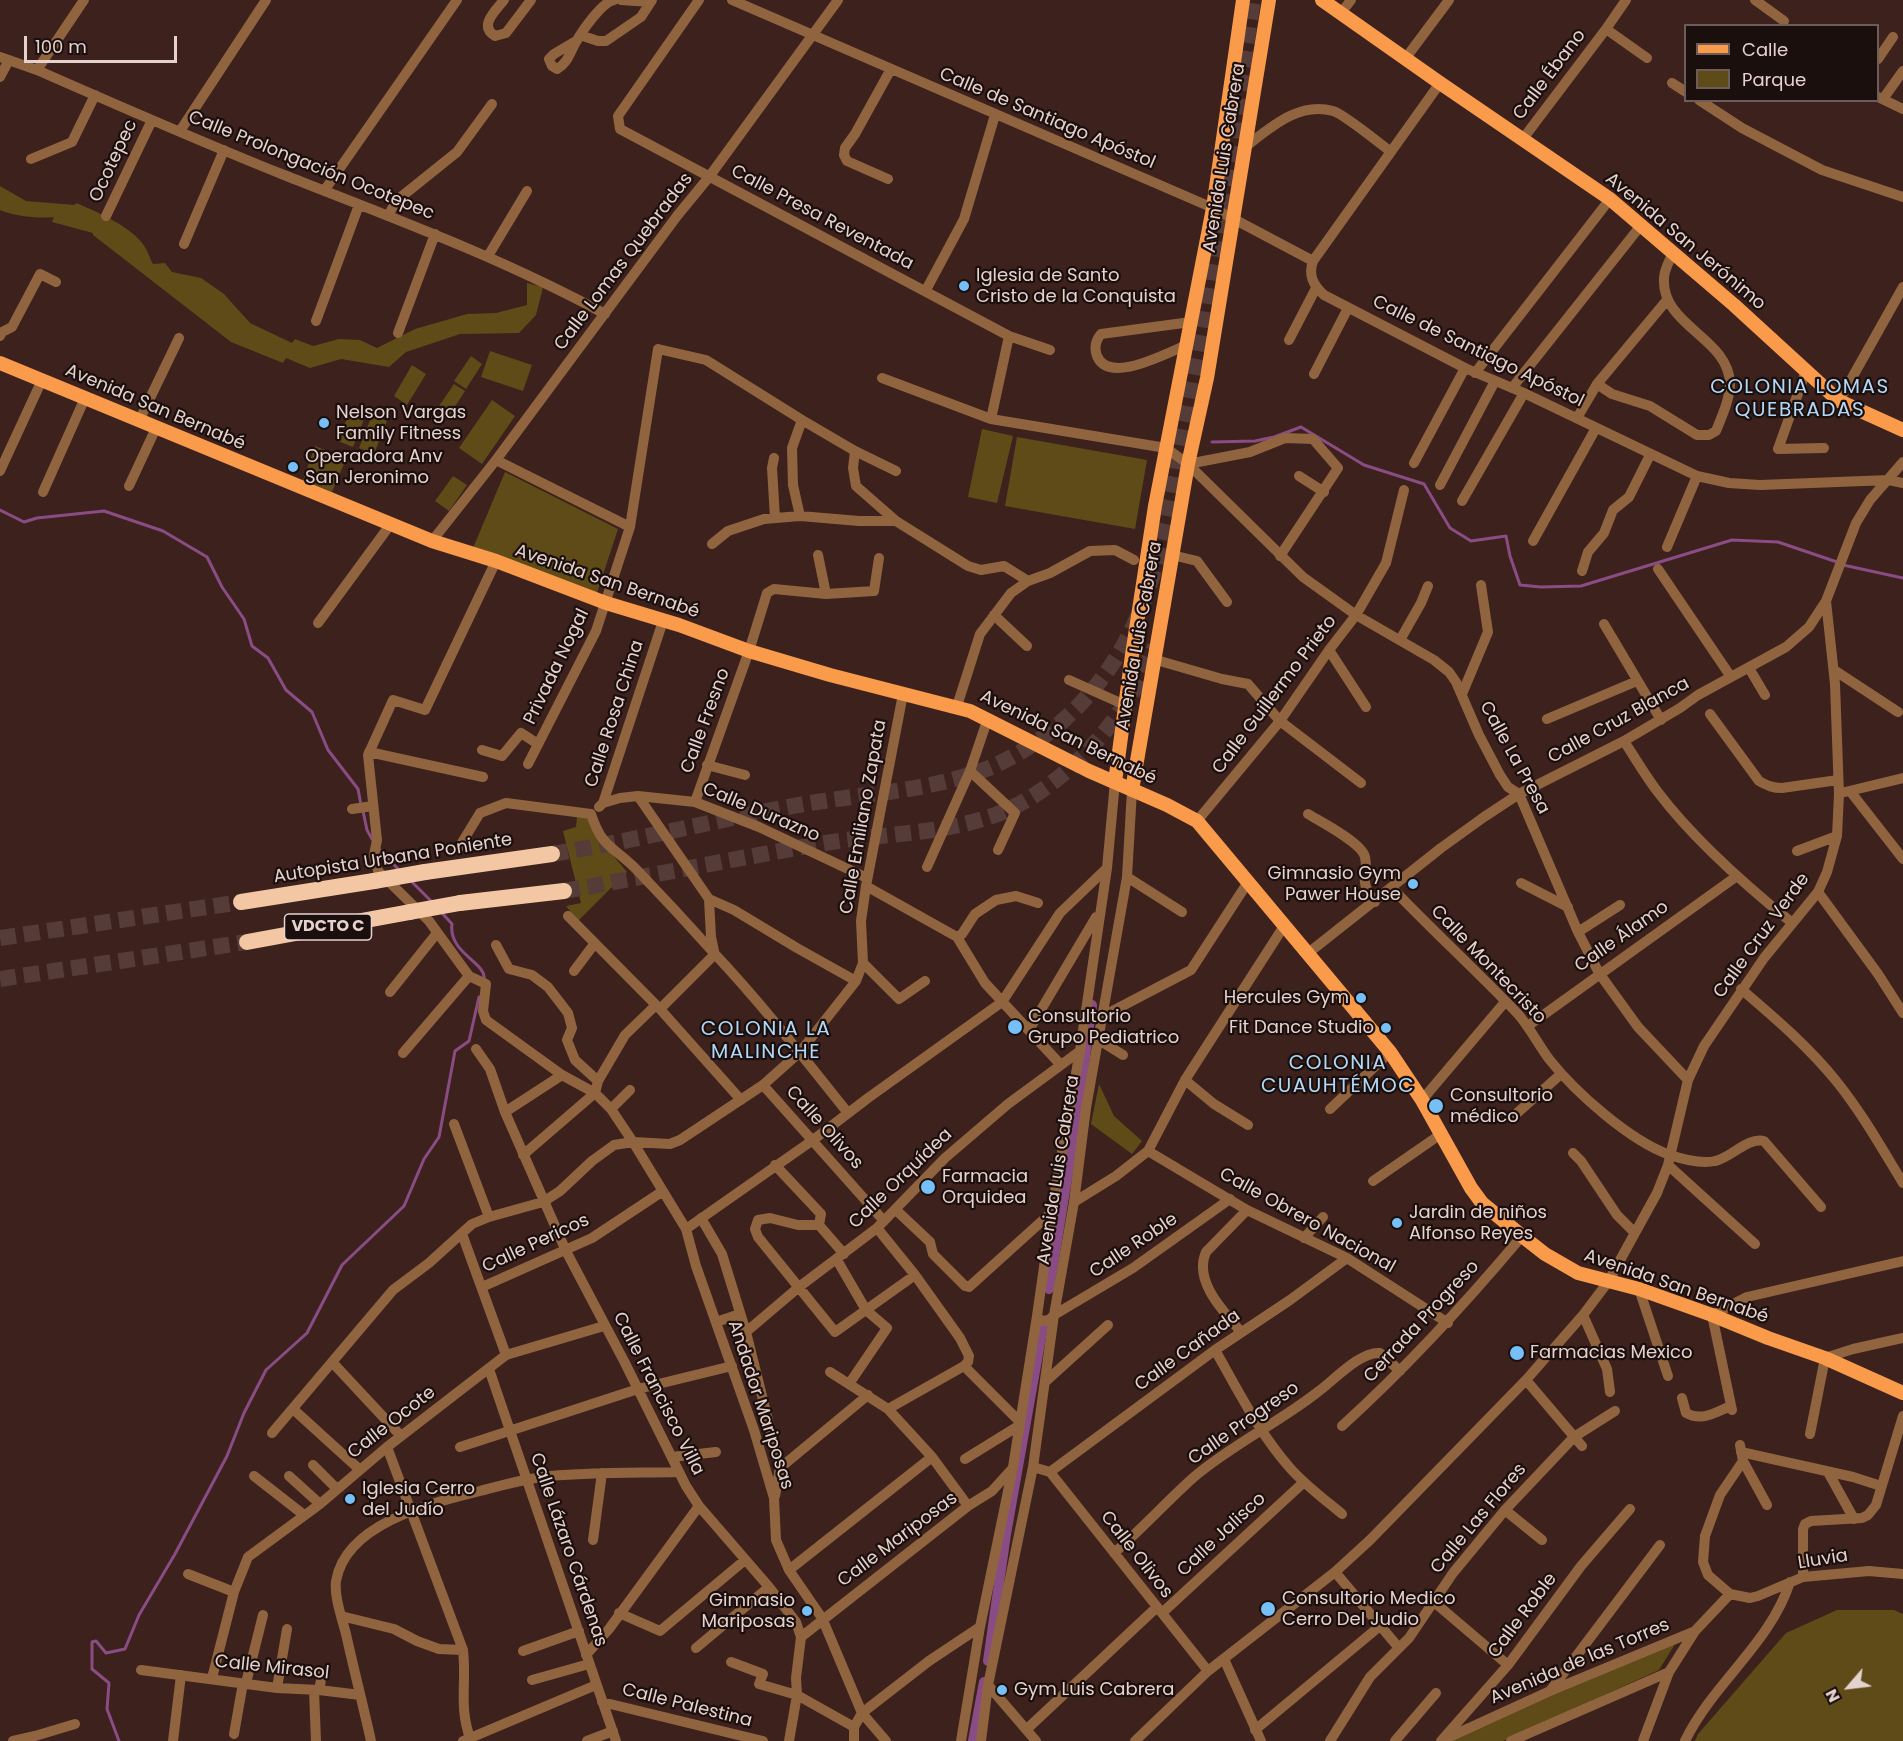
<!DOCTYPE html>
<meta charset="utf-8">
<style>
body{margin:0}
#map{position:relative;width:1903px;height:1741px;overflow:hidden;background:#3d211d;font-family:Poppins,sans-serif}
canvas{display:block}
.legend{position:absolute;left:1684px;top:24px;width:195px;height:78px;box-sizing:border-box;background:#1b0f0d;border:2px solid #6c5d5a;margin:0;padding:8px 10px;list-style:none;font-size:18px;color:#e5d2ce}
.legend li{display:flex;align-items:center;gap:12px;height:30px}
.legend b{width:30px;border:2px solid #6c5d5a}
.north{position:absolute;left:1819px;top:1657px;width:60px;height:60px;-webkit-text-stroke:4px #1b0f0d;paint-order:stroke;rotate:242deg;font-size:16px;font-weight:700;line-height:24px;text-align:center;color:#e5d2ce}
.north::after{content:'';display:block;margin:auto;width:21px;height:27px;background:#e5d2ce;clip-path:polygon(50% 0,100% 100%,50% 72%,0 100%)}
.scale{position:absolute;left:24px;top:36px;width:153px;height:27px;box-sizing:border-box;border:3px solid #e5d2ce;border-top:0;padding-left:8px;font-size:18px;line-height:21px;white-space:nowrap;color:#e5d2ce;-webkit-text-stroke:4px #1b0f0d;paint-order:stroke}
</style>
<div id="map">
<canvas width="1903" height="1741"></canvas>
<ul class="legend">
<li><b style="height:8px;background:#f99b4b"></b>Calle</li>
<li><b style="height:16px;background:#5e4b18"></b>Parque</li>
</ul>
<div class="north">N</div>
<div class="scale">100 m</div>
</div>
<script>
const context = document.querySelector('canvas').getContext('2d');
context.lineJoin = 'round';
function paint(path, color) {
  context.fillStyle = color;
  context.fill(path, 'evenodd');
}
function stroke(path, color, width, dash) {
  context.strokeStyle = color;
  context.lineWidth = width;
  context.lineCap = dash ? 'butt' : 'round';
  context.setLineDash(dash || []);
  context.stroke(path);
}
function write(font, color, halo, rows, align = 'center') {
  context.font = font + ' Poppins,sans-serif';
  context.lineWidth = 4.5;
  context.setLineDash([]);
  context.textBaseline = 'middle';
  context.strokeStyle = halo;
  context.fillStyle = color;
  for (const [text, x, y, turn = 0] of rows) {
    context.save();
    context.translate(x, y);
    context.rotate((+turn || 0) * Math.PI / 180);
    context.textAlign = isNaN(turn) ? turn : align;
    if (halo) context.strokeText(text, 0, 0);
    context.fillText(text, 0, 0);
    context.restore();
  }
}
const green = new Path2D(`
 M0,186L26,201L75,205L76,203C96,211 134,228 145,247C148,252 150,259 153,264L165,263L172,272L201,278L224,294L250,323L292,343L295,339L313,346L339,339L360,340L377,348L415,329L467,314L496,313L527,305V283L543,287L536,315L519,333L460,334L406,352L389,367L341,359L310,368L286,358L283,363L231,342L93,235V233L52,222L54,217C40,219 13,216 0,210Z
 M490,351L532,365L523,391L481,377Z
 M471,356L482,364L466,389L454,381Z
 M412,365L426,374L407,405L394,396Z
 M454,384L465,391L449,416L437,409Z
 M492,400L515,416L482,464L459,448Z
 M351,408L366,414L353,447L338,441Z
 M372,415L387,421L374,454L359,448Z
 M982,429L1013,436L997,503L968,497Z
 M1017,437L1147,460L1135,529L1005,506Z
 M315,446L346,459L332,492L303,480Z
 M505,472L618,529L597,593L473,548Z
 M453,476L467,485L449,511L435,501Z
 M588,816L594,833L627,872L578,921L566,906L581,903L563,831L576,827L577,817Z
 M1099,1084L1114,1116L1142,1141L1132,1154L1091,1124Z
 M1837,1610H1894L1903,1614V1741H1695L1698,1734L1786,1633Z
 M1680,1636L1659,1670L1503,1741H1451Z`);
const stream = new Path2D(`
 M1212,442L1255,441L1274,437L1301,427L1364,465L1424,484L1450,528L1471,541L1506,536L1510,556L1520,585L1541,587L1581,586L1732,540L1778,542L1837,562
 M0,510L24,522L37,518L104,511L163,531L207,557L222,587L244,619L252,646L268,658L286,690L312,712L328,750L358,789L361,805
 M1843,565L1903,578
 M363,811L367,830L372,839
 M379,849L399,870
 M411,881L432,902
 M442,913L452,924C448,953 487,963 484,979
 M119,1741L107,1709L109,1683L92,1669V1642L96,1641L106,1653L125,1649L139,1615L175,1554L227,1456L244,1413L266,1370L307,1333L342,1265L404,1206L424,1159L439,1137L455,1051L469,1041L479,997`);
const canal = new Path2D(`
 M1049,1289L1075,1130L1092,1005
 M988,1661L1006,1534L1043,1326
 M973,1741L984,1682`);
const highwayTunnel = new Path2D(`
 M552,854C633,841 712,821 793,806C856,794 931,792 991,767C1055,740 1110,682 1137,618C1163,558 1172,493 1184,429C1213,287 1231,143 1253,0
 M564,891C649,876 734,859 819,844C875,834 935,835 989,817C1061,794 1130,715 1155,646
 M0,938L241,902
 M0,979L247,942`);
const minor = new Path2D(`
 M504,0C496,10 478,26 495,36L506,33L531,0
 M621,0L650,2
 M699,0L618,116L620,129L1009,336L1050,350
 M732,0L1213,208L1313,261
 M1755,0L1784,21
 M1341,13L1351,0
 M1606,29L1647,58
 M580,35L598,41H606L641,17L652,0
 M576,41L554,54L549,59L552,66L557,69C568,63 570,52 576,42C582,31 602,2 614,0
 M0,57L37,70C119,106 201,142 284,175C393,218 502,258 605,314
 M1405,59L1449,0
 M1878,59L1893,37
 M37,70L84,0
 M0,77L9,60
 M1440,83L1313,261C1308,275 1313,285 1324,295L1465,368L1524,393L1697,476L1729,483L1760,485L1889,480L1903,483
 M1672,83L1686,92
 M1878,97L1903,109
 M1883,99L1903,71
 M1699,100L1742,128L1822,170L1903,197
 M180,131L266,0
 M1522,140L1606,29L1626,0
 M1245,147C1270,128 1299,101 1333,111C1344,114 1379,143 1391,152
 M31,159L72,142L95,95
 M888,179L847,161L844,155L845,148L855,134L891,69
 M324,191L457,0
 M106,216L152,120
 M388,216L396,201L457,152L492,104
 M184,244L224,150
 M488,256L527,191
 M926,290L964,219L995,115
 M316,321L359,205
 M398,333L435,234
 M0,336L2,332L12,327L40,274L56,282
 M1289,340L1316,288
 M1187,345C1166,353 1109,385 1097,356C1094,348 1096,340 1101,334L1191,322
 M1806,371L1778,449L1824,448
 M1475,373L1610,199
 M1314,374L1348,308
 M882,378L991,419L1166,448L1188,464L1303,577L1356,615L1434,660L1449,672L1456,682L1479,735L1500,775L1508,787L1519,794L1578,932L1599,973L1638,1027L1688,1080
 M1597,384L1612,394L1650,406L1697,435H1709L1716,431C1722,416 1730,399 1730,383C1728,337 1661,326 1664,278C1664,270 1670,260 1673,252
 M1512,388L1642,224
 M1839,401L1903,287
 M1577,418L1597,384L1667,300
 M991,419L1009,336
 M139,421L179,338
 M855,451L853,468L856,486L896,521
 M774,458L772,468L775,518
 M496,460L630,527
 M1414,463L1465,368
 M1188,464L1250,452L1285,438L1313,439L1338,468L1280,556
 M0,471L42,380
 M1299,476L1324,492
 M1440,485L1495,381
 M129,486L156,428
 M43,492L85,398
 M1462,501L1524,393
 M800,516L793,485L792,448L802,420
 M432,541L496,460L677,216L709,177L838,0
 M1533,541L1596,428
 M712,544L728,531L764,519L800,516L859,521H896L968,566L981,570L1004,566L1028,581
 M1667,547L1697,476
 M818,555L826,594
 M1172,555L1197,561L1227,602
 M496,561L425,710L393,700L368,755L377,840L374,855L378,871L429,921L469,976L486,984L483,1011L486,1020L562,1075L595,1093L611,1109L633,1142L686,1229L696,1266L754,1430L774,1498L776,1540L789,1570L822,1618L862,1713L886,1741
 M1658,569L1731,677
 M1582,571L1588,552L1604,533L1613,510L1629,497L1650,455
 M994,615L1027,646
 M318,623L390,525
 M1604,624L1661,720
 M1400,640L1421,603L1428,586
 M1329,650L1366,707
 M1153,659L1222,679L1248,684L1280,721L1361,783
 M1749,668L1765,695
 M1834,670L1898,712
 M1069,680L1125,705
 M1462,694L1488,632L1481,585
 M957,706L980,634L1011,593L1028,581L1050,573L1090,551L1115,550L1134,560
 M1710,714L1759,781C1768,786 1773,788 1782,788L1838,780
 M1547,719L1637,681
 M1624,741C1635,758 1645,775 1657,791C1694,840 1744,884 1791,922
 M482,750L502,756L521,733L538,744
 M369,752L483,777
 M528,764L596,631L630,527L658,349L706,360L802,420L855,451L896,471
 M707,765L745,775
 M970,771L1015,813L998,850
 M1850,791L1903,859
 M1845,792L1903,778
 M638,796L709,899L711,937L714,951
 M695,802L749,651L767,593L774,589L826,594L874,591L879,558
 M603,803L620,798L638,796L695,802L759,827L867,878
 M599,807L603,803L663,621
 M352,809L373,806
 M591,814C602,848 613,846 636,869C662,896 688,924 713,952C761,1003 804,1058 848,1113
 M1308,814C1321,822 1362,843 1365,857C1369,878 1357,879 1375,902
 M1197,821L1280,721L1329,650L1356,615L1386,563L1404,490
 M458,849L480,813L506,803L591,814
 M1797,851L1837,836
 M927,867L970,771L988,718
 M1127,877L1182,912
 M1521,883L1568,907
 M866,886L957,937L985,983L1060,1064
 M1392,888C1433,931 1477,971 1518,1014C1530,1028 1538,1044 1549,1059C1575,1092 1630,1141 1670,1155C1682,1159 1702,1164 1715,1161C1731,1158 1747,1137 1764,1141L1821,1207
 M1818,892L1878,974L1903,1013
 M709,899L734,910L797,948L856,981
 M568,916L660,1009L741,1100
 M1578,932L1620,905
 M957,937L962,934L975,914L996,900L1016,896L1038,903
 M496,945L509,969L532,975L548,987L568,1013L572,1028L567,1040L575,1060L598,1081
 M1307,954L1441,848L1484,817L1519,794L1624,741L1680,708L1698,695L1786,647L1809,627L1826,601
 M863,963L899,999L925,981
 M574,971L595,943
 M1741,989C1775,1018 1809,1047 1837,1082C1862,1113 1882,1149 1903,1183
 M390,992L437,933
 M660,1009L715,954
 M1103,1016L1191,970L1248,882
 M1528,1026L1737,876
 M1029,1030L1096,917
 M1099,1040L1123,1055
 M476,1049L490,1069L505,1112L566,1251L624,1361L686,1486L699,1506L769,1587L796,1622L801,1637L796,1678L797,1695L789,1741
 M403,1053L469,976
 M1185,1080L1214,1104L1248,1125
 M763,1085L884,1221
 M1422,1100L1505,1002
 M611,1109L630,1090
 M1330,1109L1390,1052
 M505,1112L562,1075
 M1516,1114L1561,1074
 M454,1124L489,1217
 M1148,1151L1247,1210L1347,1258L1448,1323
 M1573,1153L1581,1161L1617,1215L1635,1233
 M523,1155L595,1093L598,1081L625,1035L656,1005
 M775,1165L821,1214L819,1225
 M1668,1165L1755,1244
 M1373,1181L1441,1134
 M1074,1202L1116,1176L1148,1151L1185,1080L1284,926
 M896,1210L930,1242L933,1254L965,1286L969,1287L1052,1212
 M701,1218L722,1254L746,1332L780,1468
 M877,1228L915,1275L960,1338L969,1356L968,1362L964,1366L888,1409
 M686,1229L813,1140L868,1098L1002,1002L1060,913L1107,868
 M462,1234L506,1355
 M1304,1238L1323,1217
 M844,1254L819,1225H798L770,1218L758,1220L755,1229L758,1237L835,1332L915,1275
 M837,1260L866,1310L887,1328L849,1384
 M482,1287L592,1238L663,1191
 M1639,1289L1668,1376
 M1583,1315L1607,1369L1610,1392
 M1037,1316L1041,1321L1049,1320L1054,1315L1133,1268L1230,1199
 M716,1322L740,1314
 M746,1332L799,1287L877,1228L945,1158L1008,1104L1080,1051
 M1241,1332C1224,1312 1193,1281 1206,1252L1247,1210
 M1215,1350C1238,1390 1259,1433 1290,1468C1305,1485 1324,1499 1342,1514
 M332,1362L401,1436
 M964,1366L1020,1422
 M489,1369L616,1741
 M830,1372L888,1409L932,1457L968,1506
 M1526,1380L1582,1446
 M1045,1382L1108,1325
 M1682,1398L1686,1413C1702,1422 1716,1412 1731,1406
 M293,1409L359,1469
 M1732,1410L1712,1315L1747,1297L1903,1261
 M1342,1426C1408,1366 1465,1304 1522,1236
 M272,1433L393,1290L429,1263L472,1224L489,1217L543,1202L560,1191L592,1161L614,1145L633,1142L670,1144L680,1140L763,1085L800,1052L856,981L863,963L861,921L866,886L903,694
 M1810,1434L1825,1358L1853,1349L1903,1338
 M387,1447L463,1650C467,1684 458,1706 471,1741
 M460,1447L638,1389L732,1366
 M1741,1452L1853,1477L1881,1486
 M672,1457L716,1452
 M965,1459L1020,1425
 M1743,1461L1767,1505
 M313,1465L337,1489
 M1033,1467L1050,1472L1208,1671
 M1050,1472L1215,1350L1290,1300L1347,1258
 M1828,1472L1854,1519
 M254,1476L304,1515
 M289,1476L320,1504
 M775,1496L780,1468L868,1395
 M1505,1510L1542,1540
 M593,1540L602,1473
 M1114,1553C1142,1529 1167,1501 1194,1477C1233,1444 1280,1422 1319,1391C1335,1379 1361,1351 1380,1353L1400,1371
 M789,1570L932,1457
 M1335,1572L1399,1648
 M188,1574L234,1592
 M1803,1577V1529L1805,1524L1811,1521L1862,1518L1868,1515L1876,1505L1903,1416
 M1730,1594L1708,1575L1703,1562L1705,1536L1720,1495L1743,1461L1740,1445
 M1434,1602L1508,1665
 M619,1613L660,1631L745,1560
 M1162,1613L1304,1482
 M341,1616L394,1629L417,1641L439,1649L463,1650
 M801,1637L968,1506L992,1491L1011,1470
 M696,1648L769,1587
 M523,1651L579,1631
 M586,1655L609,1629L699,1506
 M1224,1659L1261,1741
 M731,1662L763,1674L759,1684L797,1695L854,1727
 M141,1670L277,1688L319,1690L360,1695
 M212,1678L234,1592L248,1557L320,1504L387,1447L506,1355L604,1326
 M532,1680L589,1664
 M246,1683L263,1615
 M988,1685L1036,1741
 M277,1688L287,1629
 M314,1690L316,1741
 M319,1690L322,1675
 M1550,1691L1660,1545
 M602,1702L763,1741
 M1027,1729L1157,1607
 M1255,1730L1380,1626
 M234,1734L243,1683
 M1445,1739L1550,1691L1695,1631
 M13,1741L35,1736L75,1724
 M173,1741L181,1675
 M371,1741C363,1705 354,1670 346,1634C342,1618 334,1597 336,1581C346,1523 432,1503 480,1491C503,1485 527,1478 551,1476C593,1472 636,1473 679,1472
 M463,1741L596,1685
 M587,1741L613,1731
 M854,1741V1727L862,1713L929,1661L980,1627
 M961,1741L980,1627L1013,1467L1037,1316L1054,1197L1080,1051L1107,868L1115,782
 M981,1741L988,1685L1033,1467L1054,1315L1074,1202L1086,1108L1127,877L1132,790
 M1135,1741L1208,1671L1335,1572L1370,1540L1526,1380L1583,1315L1608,1282L1657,1193L1668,1165L1688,1080L1704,1046L1764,958L1818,892L1827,872L1837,836L1839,794L1835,684L1826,601L1856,523L1870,500L1903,462
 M1330,1741L1370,1677L1409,1638L1453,1573L1505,1510L1574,1437L1615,1411
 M1395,1741L1436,1693
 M1441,1741L1508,1665L1581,1566L1630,1509
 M1511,1741L1669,1672
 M1643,1741L1669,1672L1695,1631L1730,1594L1750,1598L1758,1596L1803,1577L1869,1571L1903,1574
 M1685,1741C1713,1683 1770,1644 1790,1582`);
const major = new Path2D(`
 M1322,0L1440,83L1610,199L1734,305L1839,401L1903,430
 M0,363L432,541L496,561L606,603L679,625L749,651L830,675L970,711L1089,771L1167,805L1197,821L1390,1052L1422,1100L1471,1188L1482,1203L1522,1236L1545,1254L1578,1273L1639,1289L1712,1315L1768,1338L1825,1358L1903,1393
 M1115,782L1132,655L1155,506L1213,208L1243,0
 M1132,790L1188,464L1207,378L1269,0`);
const highway = new Path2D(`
 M425,872L552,854
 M241,902L374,881
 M460,903L564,891
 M247,942L410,912`);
const highwayBridge = new Path2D(`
 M374,881L425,872
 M410,912L460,903`);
const markers = [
 [964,286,6,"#76c0f7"],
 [324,423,6,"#76c0f7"],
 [293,467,6,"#76c0f7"],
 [1413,884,6,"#76c0f7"],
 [1361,998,6,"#76c0f7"],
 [1015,1027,8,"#76c0f7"],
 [1386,1028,6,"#76c0f7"],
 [1436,1106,8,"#76c0f7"],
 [928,1187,8,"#76c0f7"],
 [1397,1223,6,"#76c0f7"],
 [1517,1353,8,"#76c0f7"],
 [350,1499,6,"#76c0f7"],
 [1268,1609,8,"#76c0f7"],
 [807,1611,6,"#76c0f7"],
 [1002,1690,6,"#76c0f7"]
];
const shields = [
 [328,927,87]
];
const shieldNames = [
 ["VDCTO C",328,927]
];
const streetNames = [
 ["Calle Ébano",1550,75,-53],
 ["Calle de Santiago Apóstol",1047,119,23],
 ["Avenida Luis Cabrera",1225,158,-81],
 ["Ocotepec",114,161,-65],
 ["Calle Prolongación Ocotepec",311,166,22],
 ["Calle Presa Reventada",822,218,28],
 ["Avenida San Jerónimo",1685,242,40],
 ["Calle Lomas Quebradas",624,262,-53],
 ["Calle de Santiago Apóstol",1478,352,26],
 ["Avenida San Bernabé",155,408,23],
 ["Avenida San Bernabé",607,582,19],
 ["Avenida Luis Cabrera",1140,636,-80],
 ["Privada Nogal",557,667,-64],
 ["Calle Guillermo Prieto",1275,695,-53],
 ["Calle Rosa China",615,714,-72],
 ["Calle Fresno",706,721,-70],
 ["Calle Cruz Blanca",1619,721,-29],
 ["Avenida San Bernabé",1068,738,26],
 ["Calle La Presa",1514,758,61],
 ["Calle Durazno",761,813,23],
 ["Calle Emiliano Zapata",864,817,-80],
 ["Autopista Urbana Poniente",393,859,-9],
 ["Calle Cruz Verde",1762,936,-54],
 ["Calle Álamo",1622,937,-35],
 ["Calle Montecristo",1488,965,46],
 ["Calle Olivos",824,1128,48],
 ["Avenida Luis Cabrera",1059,1170,-81],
 ["Calle Orquídea",901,1179,-44],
 ["Calle Obrero Nacional",1307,1221,29],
 ["Calle Pericos",536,1244,-25],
 ["Calle Roble",1134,1246,-34],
 ["Avenida San Bernabé",1676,1287,19],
 ["Cerrada Progreso",1422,1322,-47],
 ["Calle Cañada",1188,1351,-36],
 ["Calle Francisco Villa",658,1394,63],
 ["Andador Mariposas",760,1405,72],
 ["Calle Ocote",392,1423,-38],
 ["Calle Progreso",1244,1424,-35],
 ["Calle Las Flores",1479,1519,-50],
 ["Calle Jalisco",1222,1535,-43],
 ["Calle Mariposas",898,1540,-37],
 ["Calle Lázaro Cárdenas",568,1550,71],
 ["Calle Olivos",1136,1555,52],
 ["Lluvia",1823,1560,-9],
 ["Calle Roble",1523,1616,-53],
 ["Avenida de las Torres",1580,1662,-23],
 ["Calle Mirasol",272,1668,6],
 ["Calle Palestina",687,1706,14]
];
const poiNames = [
 ["Iglesia de Santo",976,276],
 ["Cristo de la Conquista",976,297],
 ["Nelson Vargas",336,413],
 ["Family Fitness",336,434],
 ["Operadora Anv",305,457],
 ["San Jeronimo",305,478],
 ["Gimnasio Gym",1401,874,"right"],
 ["Pawer House",1401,895,"right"],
 ["Hercules Gym",1349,998,"right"],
 ["Consultorio",1028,1017],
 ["Grupo Pediatrico",1028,1038],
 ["Fit Dance Studio",1374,1028,"right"],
 ["Consultorio",1450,1096],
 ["médico",1450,1117],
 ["Farmacia",942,1177],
 ["Orquidea",942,1198],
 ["Jardin de niños",1409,1213],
 ["Alfonso Reyes",1409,1234],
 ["Farmacias Mexico",1530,1353],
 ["Iglesia Cerro",362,1489],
 ["del Judío",362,1510],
 ["Consultorio Medico",1282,1599],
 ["Cerro Del Judio",1282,1620],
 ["Gimnasio",795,1601,"right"],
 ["Mariposas",795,1622,"right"],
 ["Gym Luis Cabrera",1014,1690]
];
const neighbourhoodNames = [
 ["COLONIA LOMAS",1800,388],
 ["QUEBRADAS",1800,411],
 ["COLONIA LA",766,1030],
 ["MALINCHE",766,1053],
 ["COLONIA",1338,1064],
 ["CUAUHTÉMOC",1338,1087]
];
paint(green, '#5e4b18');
stroke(stream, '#8a4c84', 3);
stroke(canal, '#8a4c84', 10);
stroke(highwayTunnel, '#563c38', 16, [16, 8]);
stroke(minor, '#916440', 10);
stroke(major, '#f99b4b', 14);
stroke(highway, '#f3c6a4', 16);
stroke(highwayBridge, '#f3c6a4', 16);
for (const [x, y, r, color] of markers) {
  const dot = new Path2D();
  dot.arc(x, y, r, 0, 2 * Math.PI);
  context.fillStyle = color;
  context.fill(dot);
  stroke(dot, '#1b0f0d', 2);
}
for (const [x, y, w] of shields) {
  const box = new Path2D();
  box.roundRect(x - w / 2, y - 13, w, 26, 4.5);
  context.fillStyle = '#1b0f0d';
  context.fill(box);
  stroke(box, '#e5d2ce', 1.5);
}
write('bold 16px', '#e5d2ce', null, shieldNames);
write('18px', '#e5d2ce', '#1b0f0d', streetNames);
write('18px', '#e5d2ce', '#1b0f0d', poiNames, 'left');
context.letterSpacing = '1.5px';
write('20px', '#b1d8f7', '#1b0f0d', neighbourhoodNames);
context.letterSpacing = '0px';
</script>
